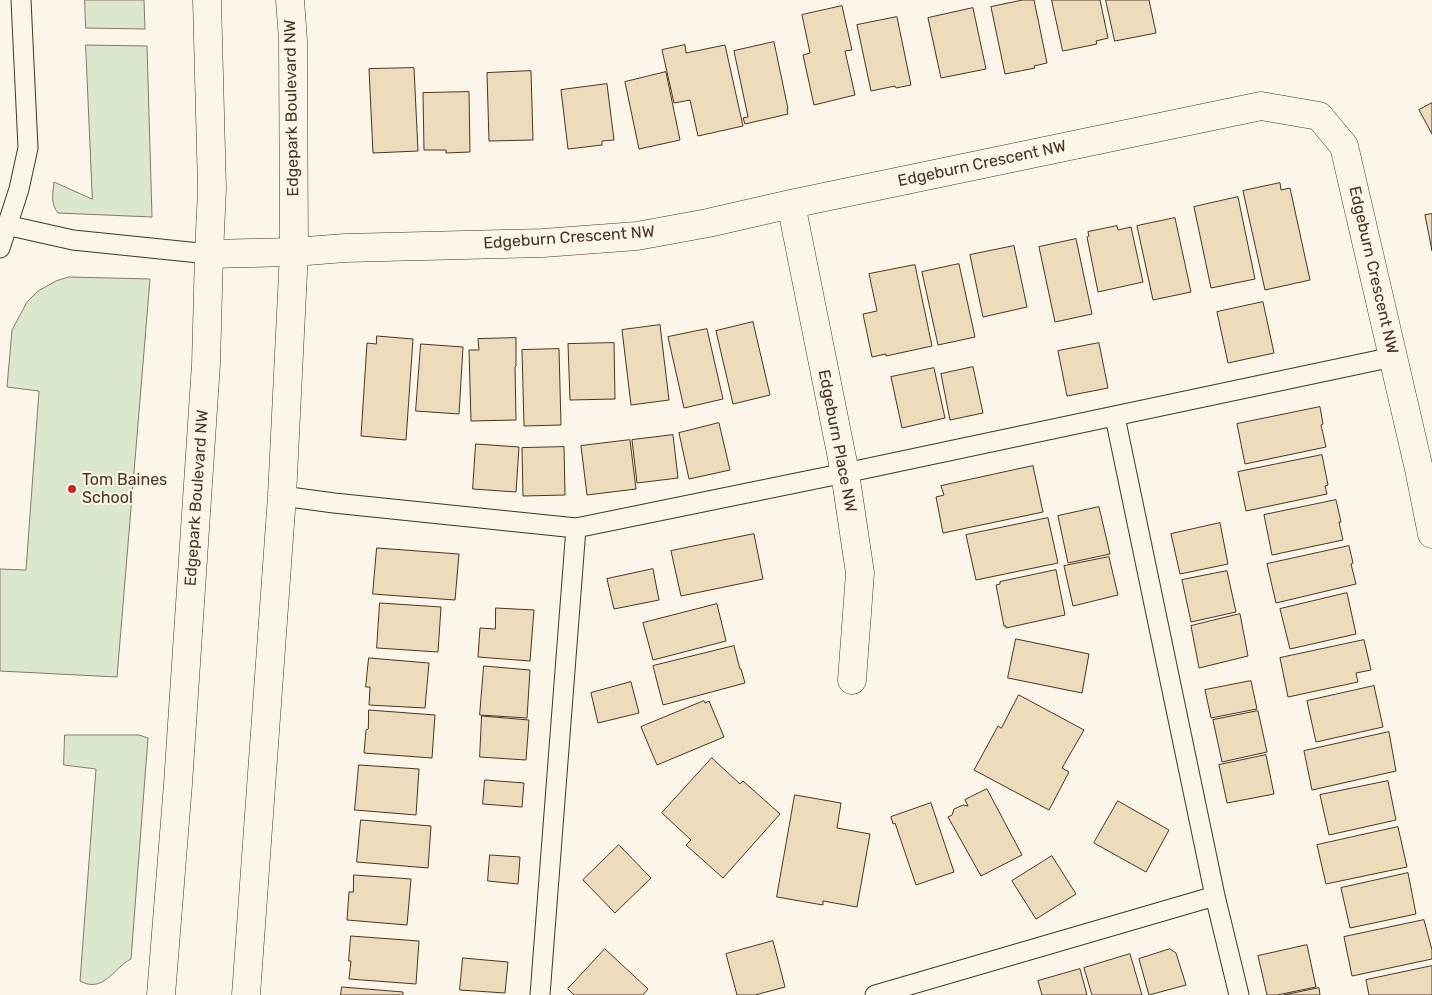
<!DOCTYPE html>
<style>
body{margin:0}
canvas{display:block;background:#fbf6e9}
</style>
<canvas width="1432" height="995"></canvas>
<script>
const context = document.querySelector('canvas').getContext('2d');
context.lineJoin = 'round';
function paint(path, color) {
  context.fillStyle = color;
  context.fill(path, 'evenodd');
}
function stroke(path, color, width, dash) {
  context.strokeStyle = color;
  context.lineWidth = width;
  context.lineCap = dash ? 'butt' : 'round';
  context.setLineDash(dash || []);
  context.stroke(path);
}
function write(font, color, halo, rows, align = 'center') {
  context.font = font + ' Rubik,sans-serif';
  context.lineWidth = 4;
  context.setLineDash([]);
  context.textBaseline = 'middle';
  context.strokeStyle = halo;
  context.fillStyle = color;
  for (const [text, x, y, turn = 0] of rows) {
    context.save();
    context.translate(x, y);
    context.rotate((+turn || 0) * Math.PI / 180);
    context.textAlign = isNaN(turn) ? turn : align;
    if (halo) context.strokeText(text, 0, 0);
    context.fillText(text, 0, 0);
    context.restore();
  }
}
const green = new Path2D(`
 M85,0H144L145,29L86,28Z
 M86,45L147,46L152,217L58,213C50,203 53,194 54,182L92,199Z
 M69,277L150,279L117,677L0,671V569L26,570L39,391L7,387L12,330L27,302L38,291L56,281Z
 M65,735H139L148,738L131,959C114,967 104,994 80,981L96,769L64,765Z`);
const building = new Path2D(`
 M1023,0H1034L1047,63L1034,66L1035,68L1005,74L991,7Z
 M1052,0H1100L1108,38L1096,41L1097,44L1063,51Z
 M1106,0H1149L1156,33L1115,41Z
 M842,6L852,50L845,51L855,95L814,105L803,55L810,53L802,15Z
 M973,8L986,69L941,78L928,18Z
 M897,17L911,85L896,88L895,86L871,91L857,25Z
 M774,42L788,109H787L788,114L745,124L743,118L748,117L734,51Z
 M685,45L686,53L725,45L743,126L698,136L690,100L674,103L662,50Z
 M414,68L418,151L373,153L369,69Z
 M531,71L533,140L489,141L487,73Z
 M666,72L680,140L639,149L625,82Z
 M607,84L614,140L602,141V145L568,149L561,90Z
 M469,92L470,152L446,153V150H424L423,93Z
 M1432,103V134L1419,110Z
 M1280,183L1281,190L1290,188L1310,280L1265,290L1243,191Z
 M1238,197L1255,279L1211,288L1194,207Z
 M1432,214V251L1425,215Z
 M1175,218L1191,292L1153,300L1137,226Z
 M1117,226L1118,230L1131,227L1143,282L1098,292L1087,237L1089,236L1088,232Z
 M1076,239L1092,314L1055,322L1039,247Z
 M1014,246L1027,307L983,317L970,255Z
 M959,264L975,337L938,345L922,272Z
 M915,265L932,346L886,356V354L872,357L863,314L877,311L869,274Z
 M1263,302L1274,353L1228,363L1217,312Z
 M753,322L770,395L733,404L716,331Z
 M660,325L669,400L631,405L622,330Z
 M707,329L723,399L684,408L668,337Z
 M377,336L413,339L406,440L361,436L367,343L376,344Z
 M516,338V366L515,367L516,420L471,421L469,350H479L478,339Z
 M614,343L615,399L570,400L568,344Z
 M1099,343L1108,388L1067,396L1058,351Z
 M421,344L463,347L459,414L416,411Z
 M559,349L561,425L524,426L522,350Z
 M973,367L983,413L950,420L941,374Z
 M934,368L945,418L902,428L891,377Z
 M1320,407L1323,424L1321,425L1326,447L1245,464L1237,424Z
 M719,423L730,470L689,479L679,433Z
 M673,435L678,478L637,483L632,440Z
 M630,440L636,489L587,495L581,446Z
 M476,444L519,447L516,492L473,489Z
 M564,447L565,495L523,496L522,448Z
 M1322,455L1328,485L1325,486L1327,494L1246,511L1238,472Z
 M1033,466L1043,512L943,533L936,497L944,495L941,486Z
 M1336,500L1341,522H1339L1343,540L1272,555L1264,515Z
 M1099,507L1110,554L1068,563L1058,516Z
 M1048,518L1058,563L976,580L966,535Z
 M1220,523L1228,564L1180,574L1171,534Z
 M754,534L763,579L681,596L671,551Z
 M1349,546L1353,563L1351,564L1356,584L1276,603L1267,564Z
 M377,548L459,554L455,600L373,594Z
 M1109,557L1118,595L1073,606L1064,566Z
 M653,569L659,600L614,609L607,579Z
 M1056,570L1065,615L1006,628V626H1004L996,585L1000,584V582Z
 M1227,571L1236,612L1191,622L1182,580Z
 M1347,593L1356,634L1290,649L1280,609Z
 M380,603L441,607L438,652L377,648Z
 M717,604L726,641L653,660L643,623Z
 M496,608L534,610L530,661L478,657L480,628L495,629Z
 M1240,614L1248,656L1199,668L1191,626Z
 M1016,639L1089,654L1082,693L1008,678Z
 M1364,640L1371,670L1356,673L1358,682L1288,697L1280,658Z
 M734,646L740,669H741L745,683L663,705L653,666Z
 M369,658L429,663L425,708L369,705L370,687H366Z
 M484,666L530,670L527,718L480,715Z
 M1251,681L1257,709L1211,718L1205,690Z
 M631,682L639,713L598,723L591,693Z
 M1374,686L1383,727L1316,742L1307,701Z
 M1019,695L1084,730L1062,768L1069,772L1049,810L974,770L998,726L1001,728Z
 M704,701L705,703L709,701L724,737L657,765L641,727Z
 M369,710L435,715L432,758L364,753L366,730L368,729Z
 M1258,711L1267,752L1222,762L1213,720Z
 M482,716L529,720L526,760L480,757Z
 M1389,732L1396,771L1312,790L1304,751Z
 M1266,755L1274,794L1227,803L1219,765Z
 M712,758L740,784L743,781L780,814L723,878L686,845L691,840L662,813Z
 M359,765L419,769L416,815L355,810Z
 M485,780L524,783L522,807L483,804Z
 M1388,781L1396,820L1329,835L1320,795Z
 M987,789L1022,855L981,876L948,817L952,815L954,809L963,805L968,806L965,800Z
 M795,795L841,803L837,828L870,834L857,907L823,901V905L777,897Z
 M1118,801L1169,830L1146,872L1094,843Z
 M931,803L954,872L916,885L895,823L893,824L891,817Z
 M361,820L431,826L428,868L357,862Z
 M1398,827L1407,867L1326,884L1317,845Z
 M619,845L651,878L615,913L583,880Z
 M490,855L520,857L518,884L488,881Z
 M1052,856L1076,894L1036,919L1012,881Z
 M1408,873L1416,914L1350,928L1341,888Z
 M354,875L411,879L407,925L347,920L349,892H353Z
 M1424,920L1432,950V959L1352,976L1344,937Z
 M351,936L419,941L416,984L349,979L351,961H349Z
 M773,941L785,987L755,995H737L726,954Z
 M1307,945L1316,987L1277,995H1267L1258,956Z
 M605,949L648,989L643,995H574L568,989Z
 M1170,949L1176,953L1186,985L1149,995L1139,959Z
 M1130,954L1142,995H1092L1084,968Z
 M463,958L508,962L505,993L460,990Z
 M1432,966V995H1369L1366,980Z
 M1080,969L1087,995H1042L1038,981Z
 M342,987L403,992V995H341Z
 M1319,988L1320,995H1284Z`);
const service = new Path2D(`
 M6,225L73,240L209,254
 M0,248L19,189L28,148L21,0
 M1115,417L1215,896L1239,995
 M282,496L334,503L576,528L845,473L1393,357
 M540,995L576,528
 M875,995L1215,896`);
const minor = new Path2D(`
 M791,204L845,473L860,573L852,680
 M209,254L294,252L345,248L543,243L637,236L708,223L791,204L1261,106L1319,116L1344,146L1419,469L1432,534`);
const tertiary = new Path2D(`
 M161,995L178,784L206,364L209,254L212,189L207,0
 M246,995L282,496L294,252L293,40L290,0`);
const markers = [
 [72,489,5,"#c62828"]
];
const streetNames = [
 ["Edgepark Boulevard NW",292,108,-91],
 ["Edgeburn Crescent NW",982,164,-12],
 ["Edgeburn Crescent NW",569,238,-4],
 ["Edgeburn Crescent NW",1373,270,77],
 ["Edgeburn Place NW",837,441,79],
 ["Edgepark Boulevard NW",197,498,-86]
];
const poiNames = [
 ["Tom Baines",82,480],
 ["School",82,498]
];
paint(green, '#dce7d0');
stroke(green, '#887966', 1);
paint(building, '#ecdcbc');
stroke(building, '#4a3520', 1);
stroke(service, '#4a3520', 21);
stroke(minor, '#4a3520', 29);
stroke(tertiary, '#4a3520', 29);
stroke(service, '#fbf6e9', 19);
stroke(minor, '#fbf6e9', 28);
stroke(tertiary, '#fbf6e9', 28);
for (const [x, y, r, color] of markers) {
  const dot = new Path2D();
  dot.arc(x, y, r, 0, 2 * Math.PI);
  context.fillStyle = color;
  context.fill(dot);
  stroke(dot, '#fbf6e9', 2);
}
write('16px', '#4a3520', '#fbf6e9', streetNames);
write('16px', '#4a3520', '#fbf6e9', poiNames, 'left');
</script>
